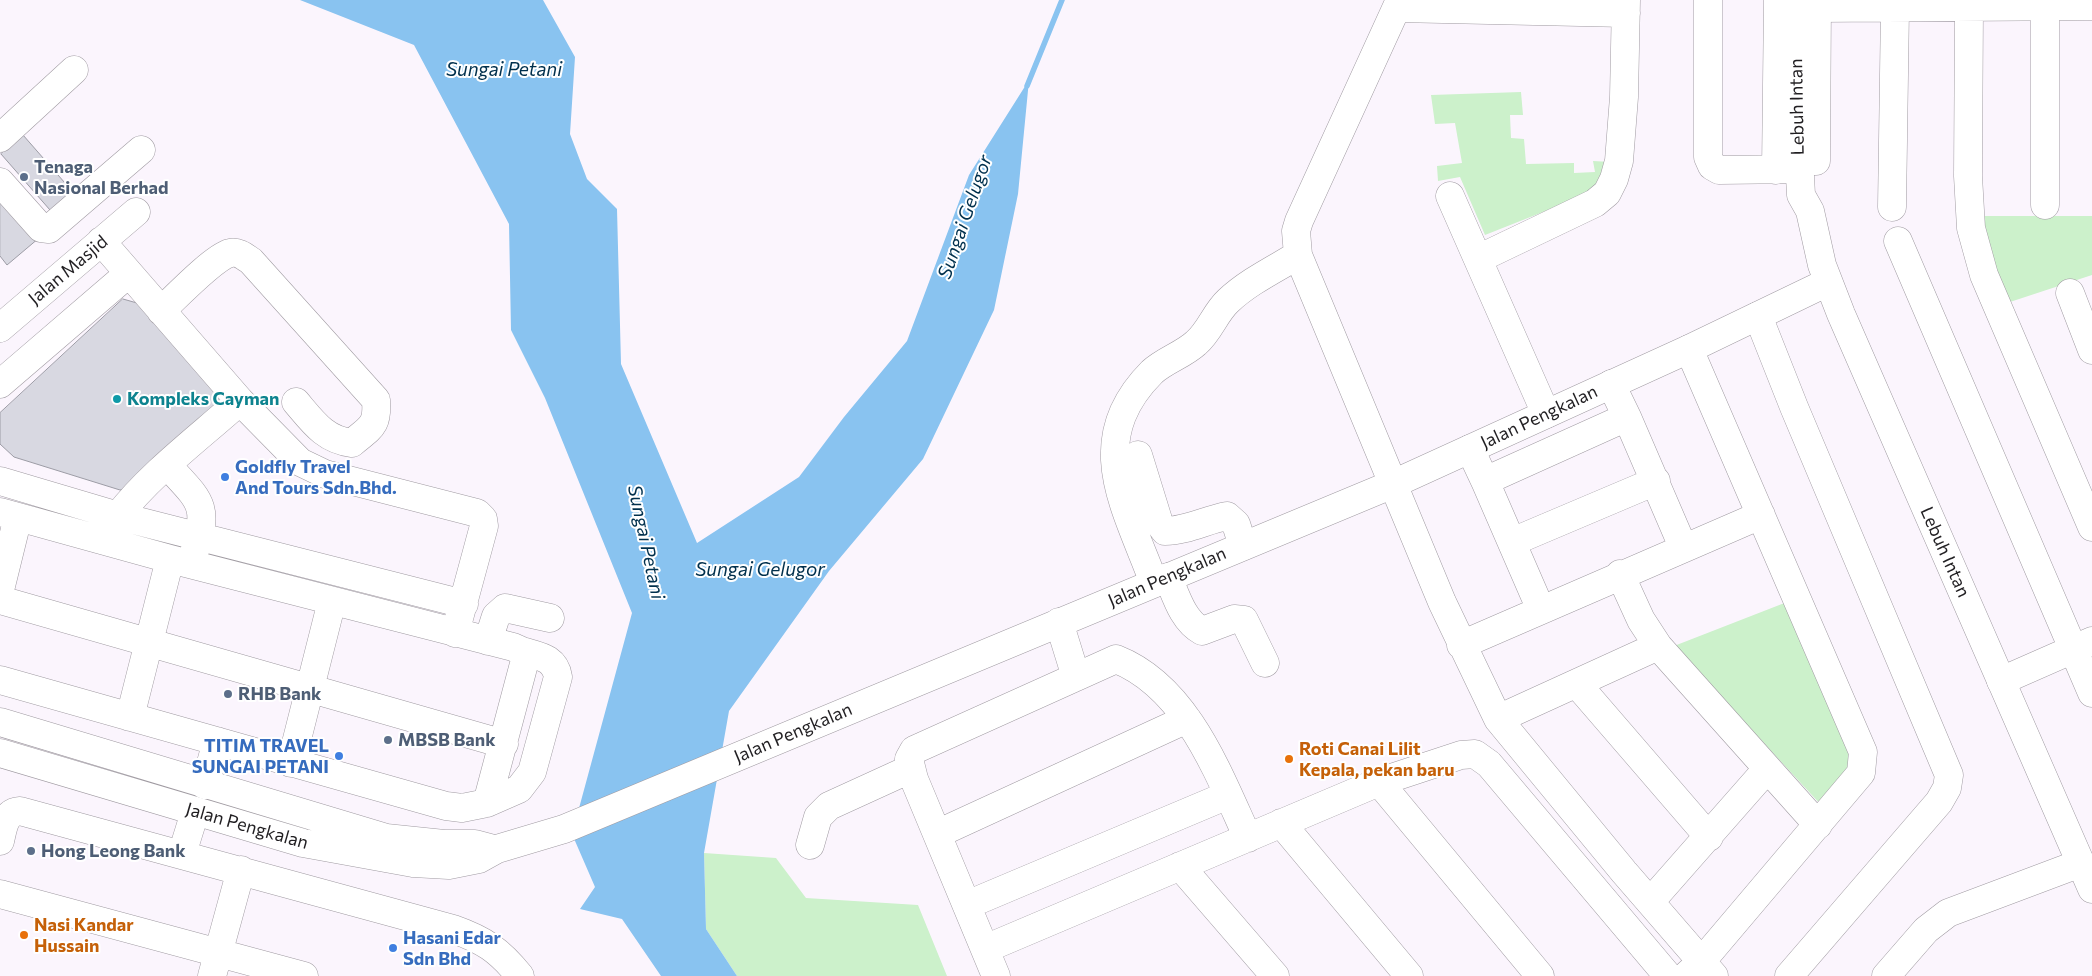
<!DOCTYPE html>
<style>
body{margin:0}
canvas{display:block;background:#fbf5fd}
</style>
<canvas width="2092" height="976"></canvas>
<script>
const context = document.querySelector('canvas').getContext('2d');
context.lineJoin = 'round';
function paint(path, color) {
  context.fillStyle = color;
  context.fill(path, 'evenodd');
}
function stroke(path, color, width, dash) {
  context.strokeStyle = color;
  context.lineWidth = width;
  context.lineCap = dash ? 'butt' : 'round';
  context.setLineDash(dash || []);
  context.stroke(path);
}
function write(font, color, halo, rows, align = 'center') {
  context.font = font + ' Commissioner,sans-serif';
  context.lineWidth = 4;
  context.setLineDash([]);
  context.textBaseline = 'middle';
  context.strokeStyle = halo;
  context.fillStyle = color;
  for (const [text, x, y, turn = 0] of rows) {
    context.save();
    context.translate(x, y);
    context.rotate((+turn || 0) * Math.PI / 180);
    context.textAlign = isNaN(turn) ? turn : align;
    if (halo) context.strokeText(text, 0, 0);
    context.fillText(text, 0, 0);
    context.restore();
  }
}
const green = new Path2D(`
 M1521,92L1523,115H1510L1511,138L1524,139L1526,164L1574,163V173L1595,172L1593,161L1611,162L1596,191L1485,235L1460,177L1438,181L1437,166L1462,163L1455,123L1435,124L1431,95Z
 M1982,216H2092V275L2010,302L1985,249Z
 M1787,602L1855,759L1822,806L1674,646Z
 M704,853L776,858L806,898L918,905L947,976H737L706,929Z`);
const water = new Path2D(`
 M300,0H543L575,57L570,134L587,179L617,209L621,364L697,543L799,477L844,417L907,341L969,175L1029,80L1018,194L994,310L923,459L829,571L729,711L704,853L706,929L737,976H661L622,919L580,909L595,887L572,834L632,613L545,398L511,330L509,224L414,45Z`);
const stream = new Path2D(`
 M1027,86L1062,0`);
const building = new Path2D(`
 M23,135L79,199L57,218L1,154Z
 M0,191L39,238L7,265L0,256Z
 M123,299L137,303L219,391L218,408L133,487L120,490L14,457L0,444V413Z`);
const minor = new Path2D(`
 M1400,0L1299,221L1296,231L1298,255L1442,602L1498,719L1624,872L1714,976
 M1708,0V157L1712,166L1719,170L1799,169
 M1969,7L1968,176L1971,228L1984,275L2092,527
 M2045,7V205
 M1397,8L1626,13
 M1817,8L2092,6
 M0,138L74,70
 M1776,170L1778,0
 M0,182L41,228L49,229L141,150
 M1450,196L1546,414
 M1892,207L1895,8
 M101,241L240,401L300,462L325,474L477,513L483,519L484,526L455,633
 M1898,241L2092,693
 M1478,259L1595,203L1607,193L1614,179L1619,161L1624,97L1626,0
 M2070,293L2092,350
 M161,311C176,297 213,258 230,253C238,251 245,257 251,261L376,400C378,426 371,427 352,443C325,440 313,422 296,402
 M1758,316L1794,407L1949,775L1947,788L1939,802L1789,976
 M0,328L136,212
 M0,384L128,274
 M1627,417L1683,547
 M1470,449L1485,481L1627,417L1611,384
 M1138,455L1159,523L1165,531C1186,531 1206,520 1227,516L1236,524L1243,546
 M168,466C200,501 210,505 194,553
 M0,481L118,516L464,604
 M1485,481L1541,610
 M0,512L170,559L513,647L522,651L525,660L487,803L462,808L446,806L0,680
 M118,516C149,475 201,436 240,401
 M1512,542L1656,481
 M1620,574L1641,620L1658,646L1818,825
 M1168,577C1176,596 1183,621 1202,631L1234,619L1244,620L1265,663
 M1154,583C1126,507 1083,441 1152,372C1165,360 1183,355 1196,343C1210,331 1215,313 1228,301C1248,282 1275,269 1298,255
 M0,590L18,517
 M0,600L504,744
 M1059,622L1076,677
 M488,641L496,616L505,608L550,618
 M1461,645L1761,515
 M2001,681L2092,641
 M1577,684L1709,837
 M130,717L170,559
 M1498,719L1658,646
 M291,763L332,601
 M1379,782L1540,976
 M205,785L217,741
 M487,803L519,789L532,772L558,677C555,657 538,656 522,651
 M1281,823L1409,976
 M937,834L1187,719
 M0,841C3,829 4,812 20,811L453,929C484,940 499,950 520,976
 M810,845L818,817L829,806L910,769
 M182,854L195,812
 M1180,866L1275,976
 M0,894L304,976
 M1650,902L1767,769
 M967,905L1228,795
 M985,949L1379,782L1461,755L1475,754L1489,764L1668,976
 M1687,975L1701,962L1861,773L1863,752L1689,349
 M212,976L241,870
 M996,976L914,779L909,759L914,750L1116,659C1187,687 1218,773 1248,838
 M1886,976L1926,930L1948,913L2081,863`);
const major = new Path2D(`
 M1796,0V100L1801,195L1810,211L1822,265L1841,314L2092,889
 M1816,161L1817,0
 M0,722L386,838L444,844H475L490,848
 M0,753L303,843L413,863L449,865L479,859L497,849L564,829L1393,484L1689,349L1828,282`);
const markers = [
 [24,177,5,"#5c6f8a"],
 [117,399,5,"#0f9aa8"],
 [225,477,5,"#3f7fe0"],
 [228,694,5,"#5c6f8a"],
 [388,740,5,"#5c6f8a"],
 [339,756,5,"#3f7fe0"],
 [1289,759,5,"#e8710a"],
 [31,851,5,"#5c6f8a"],
 [24,935,5,"#e8710a"],
 [393,948,5,"#3f7fe0"]
];
const streetNames = [
 ["Lebuh Intan",1797,107,-91],
 ["Jalan Masjid",68,270,-40],
 ["Jalan Pengkalan",1539,417,-25],
 ["Lebuh Intan",1945,552,66],
 ["Jalan Pengkalan",1167,577,-23],
 ["Jalan Pengkalan",793,733,-23],
 ["Jalan Pengkalan",247,826,16]
];
const serviceNames = [
 ["Tenaga",34,167],
 ["Nasional Berhad",34,188],
 ["RHB Bank",238,694],
 ["MBSB Bank",398,740],
 ["Hong Leong Bank",41,851]
];
const cultureNames = [
 ["Kompleks Cayman",127,399]
];
const shopNames = [
 ["Goldfly Travel",235,467],
 ["And Tours Sdn.Bhd.",235,488],
 ["TITIM TRAVEL",329,746,"right"],
 ["SUNGAI PETANI",329,767,"right"],
 ["Hasani Edar",403,938],
 ["Sdn Bhd",403,959]
];
const foodNames = [
 ["Roti Canai Lilit",1299,749],
 ["Kepala, pekan baru",1299,770],
 ["Nasi Kandar",34,925],
 ["Hussain",34,946]
];
const waterNames = [
 ["Sungai Petani",504,70],
 ["Sungai Gelugor",965,217,-71],
 ["Sungai Petani",646,542,78],
 ["Sungai Gelugor",760,570]
];
paint(green, '#ccf1cb');
paint(water, '#89c3f0');
stroke(stream, '#89c3f0', 5.5);
paint(building, '#d8d8e1');
stroke(building, '#9c9ca5', 1);
stroke(minor, '#a09ba2', 29);
stroke(major, '#a09ba2', 29);
stroke(minor, '#fff', 28);
stroke(major, '#fff', 28);
for (const [x, y, r, color] of markers) {
  const dot = new Path2D();
  dot.arc(x, y, r, 0, 2 * Math.PI);
  context.fillStyle = color;
  context.fill(dot);
  stroke(dot, '#fff', 2);
}
write('18px', '#211f22', '#fff', streetNames);
write('bold 18px', '#4e5e75', '#fff', serviceNames, 'left');
write('bold 18px', '#0d838f', '#fff', cultureNames, 'left');
write('bold 18px', '#366cbe', '#fff', shopNames, 'left');
write('bold 18px', '#c56008', '#fff', foodNames, 'left');
write('italic 19px', '#00304d', '#fff', waterNames);
</script>
